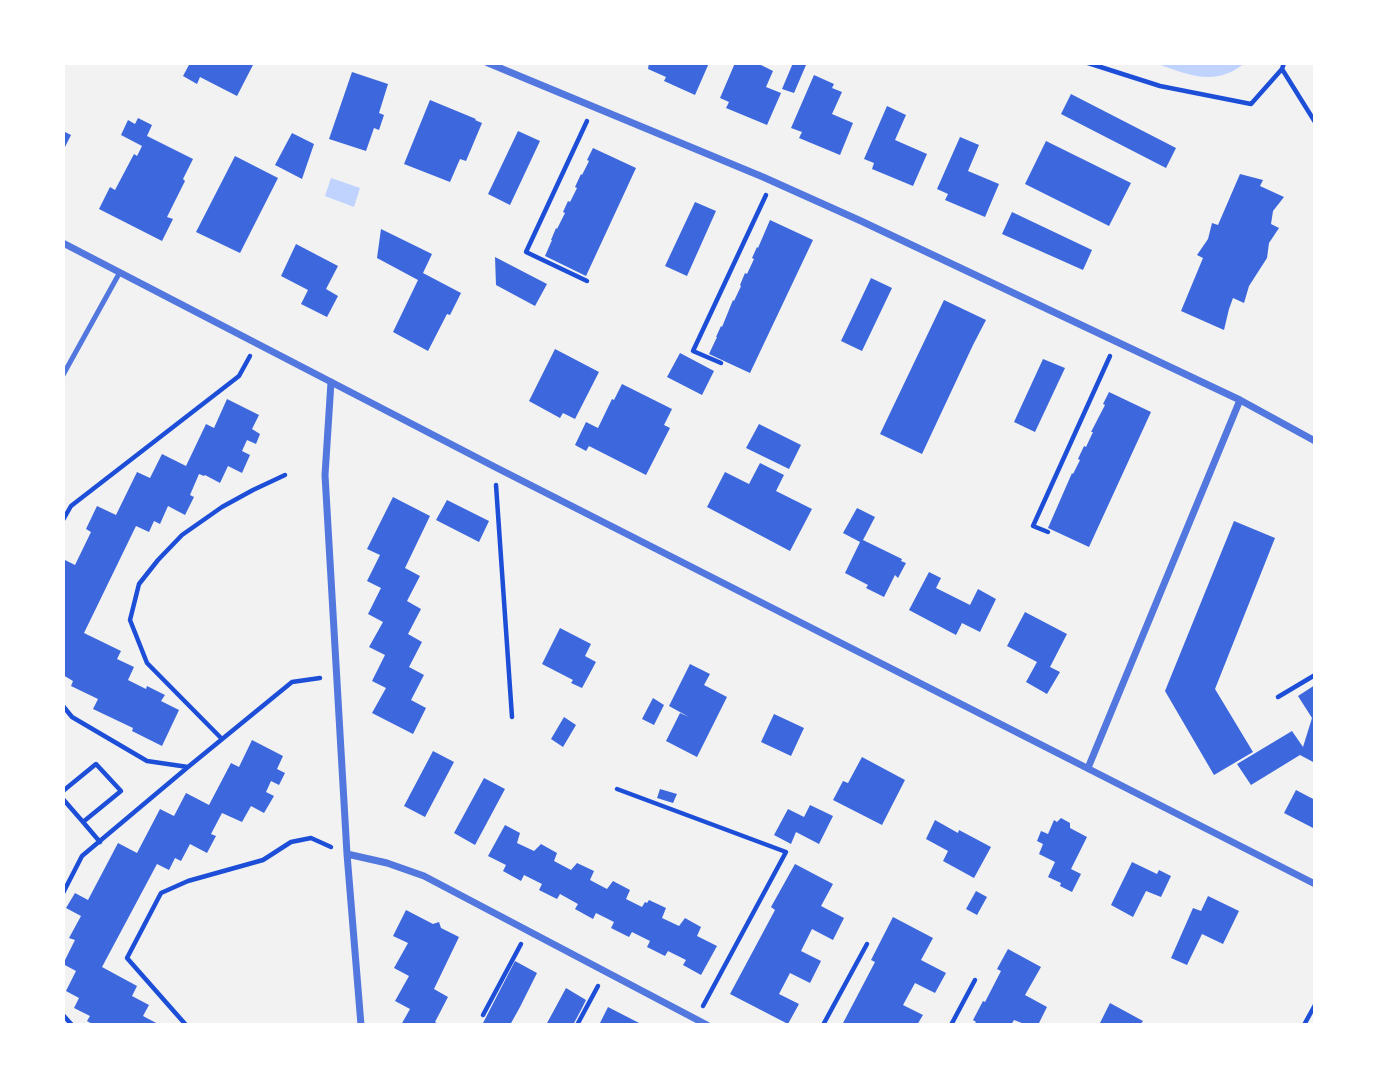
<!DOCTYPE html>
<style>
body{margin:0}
#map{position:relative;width:1378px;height:1088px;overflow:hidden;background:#f2f2f2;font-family:Rubik,sans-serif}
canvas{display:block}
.frame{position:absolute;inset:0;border:65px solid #fff;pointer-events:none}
</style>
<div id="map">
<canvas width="1378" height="1088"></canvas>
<div class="frame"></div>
</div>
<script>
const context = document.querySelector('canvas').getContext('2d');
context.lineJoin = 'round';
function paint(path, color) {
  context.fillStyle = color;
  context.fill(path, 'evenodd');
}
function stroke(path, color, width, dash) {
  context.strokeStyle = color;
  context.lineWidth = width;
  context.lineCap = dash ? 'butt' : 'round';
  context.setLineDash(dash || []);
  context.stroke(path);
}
const water = new Path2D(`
 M1155,63H1245C1214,88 1187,74 1155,63Z
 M331,178L360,188L354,207L325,196Z`);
const building = new Path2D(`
 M190,63H254L237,96L200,77L197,84L183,76Z
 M649,63H709L695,95L664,81L666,77L648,69Z
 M735,63H757L773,71L766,87L781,93L767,125L726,108L729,102L720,98Z
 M793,63H800L806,65L794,93L782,89Z
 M352,72L388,84L379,113L384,115L379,130L374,128L366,151L329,139Z
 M814,75L834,84L832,88L842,92L832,114L853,123L840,155L799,138L802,132L791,128Z
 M1071,94L1176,148L1166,168L1061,114Z
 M430,100L476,119L475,120L482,123L466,161L460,159L450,182L404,164Z
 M887,106L906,115L895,140L927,154L913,186L872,169L874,163L864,159Z
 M138,118L152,125L147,136L193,159L183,179L185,181L167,217L173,219L162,241L99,209L110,187L115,190L134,154L137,156L142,146L121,135L128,120L135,124Z
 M63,131L71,135L63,151Z
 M518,131L540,141L510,205L488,194Z
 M292,133L314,144L302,179L275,165Z
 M960,137L979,145L968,171L999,184L985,217L945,200L948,194L937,189Z
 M1046,141L1131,183L1109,226L1025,184Z
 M593,148L636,168L586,276L545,256L552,240H551L556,228L557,229L565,213L563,212L568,201L570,202L577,188L575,187L581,174L582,175L589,161L587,160Z
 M235,156L278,178L240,253L196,232Z
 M1240,174L1263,180L1260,186L1284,197L1273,211L1271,224L1279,228L1269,243L1267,258L1249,286L1244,303L1233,298L1229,309L1224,330L1181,311L1203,258L1197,255L1208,239L1212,223L1218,225Z
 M695,202L716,211L687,276L665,266Z
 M1012,212L1092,250L1083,270L1002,234Z
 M770,220L813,240L750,373L709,354L717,337H716L721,326L722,327L733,300L734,301L741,286L740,285L745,273L747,274L754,259L752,258L757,247L758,248Z
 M381,229L432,254L423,273L461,293L450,315L447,314L428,351L393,332L418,280L377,258Z
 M296,244L338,266L326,289L338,296L327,317L301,304L308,290L281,276Z
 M495,257L547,284L535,306L496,285Z
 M871,278L892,288L862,351L841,341Z
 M944,300L986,320L973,345L922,454L880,434Z
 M555,349L599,372L575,419L563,413L560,418L529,401Z
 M680,353L714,371L702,395L667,377Z
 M1043,359L1065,368L1035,432L1014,422Z
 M622,384L672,409L664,425L670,428L646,475L589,446L586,451L575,445L586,422L598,428L612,399L614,400Z
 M1109,392L1151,412L1089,547L1048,528L1072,473L1073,474L1080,460L1078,459L1084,446L1086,447L1093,432H1091L1105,405L1103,404Z
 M227,399L259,415L252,429L260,434L256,444L247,440L242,451L250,455L242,473L228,466L220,483L205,475L204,476L199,474L190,495L194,497L185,515L168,506L160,524L154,521L149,532L136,526L84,633L121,651L117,659L134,667L128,680L146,689L147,686L165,695L161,701L179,710L162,746L132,731L133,728L93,709L98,699L71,686L73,681L63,675V559L75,565L91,532L86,529L97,506L116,515L137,472L150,478L162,454L186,466L206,424L214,428Z
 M759,424L801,445L789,469L746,448Z
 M760,463L784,475L776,491L812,509L790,551L707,507L725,472L749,484Z
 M393,497L430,516L405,568L420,576L407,601L421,609L408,634L422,642L409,667L424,675L411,700L426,708L413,734L372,713L386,688L372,681L385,655L369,647L383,622L368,614L381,588L367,581L380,555L367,549Z
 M447,500L489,521L479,542L436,520Z
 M857,508L875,517L863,540L902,559L901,561L906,563L898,578L895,575L884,597L866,588L868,585L845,573L860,542L843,533Z
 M1234,521L1275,538L1215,689L1253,752L1214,775L1165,691Z
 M929,572L941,578L936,588L970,605L978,589L996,599L980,632L962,623L956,635L909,610Z
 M1025,612L1067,634L1050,667L1060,672L1047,694L1026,682L1037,662L1007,646Z
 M560,628L591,644L585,656L596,662L582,688L571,683L573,680L542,664Z
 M690,664L710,674L704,685L727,697L697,757L666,741L680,713L689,717L669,706Z
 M1315,685V763L1300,755L1251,785L1237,764L1292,731L1303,747L1312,718L1298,696Z
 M653,698L664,705L654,725L642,719Z
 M774,714L804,728L791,756L761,742Z
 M564,717L576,725L563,747L551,739Z
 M252,740L283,756L277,769L285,773L279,785L271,781L266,792L274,796L264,813L251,806L242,822L222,813L211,834L216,836L207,853L190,844L181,861L175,858L169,870L157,864L102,967L137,986L132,996L149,1005L143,1016L160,1025H94L87,1021L90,1016L74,1008L79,998L66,991L76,971L63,964L75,940L69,938L81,916L66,908L75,893L88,900L118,843L137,853L160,809L174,816L186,793L209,805L231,763L239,767Z
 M433,751L454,762L425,817L404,806Z
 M862,757L905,780L882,825L833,800L843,781L848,783Z
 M484,778L505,789L475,845L454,833Z
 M660,789L677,794L673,803L657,798Z
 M1296,790L1315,800V829L1284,813Z
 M810,805L833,816L819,844L796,832L791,844L774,835L788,809L804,817Z
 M1061,818L1070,823V828L1087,837L1071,869L1081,874L1072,892L1060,886L1061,883L1048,877L1055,862L1039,854L1043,844L1037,841L1041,831L1048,834L1054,820L1057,822Z
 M935,820L958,833L959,830L991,847L974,878L943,861L948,851L926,839Z
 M505,825L520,833L517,843L534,851L541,844L557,853L554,861L571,870L577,863L594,871L590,880L607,889L613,881L630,890L626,899L642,907L645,902L647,903L649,900L666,908L662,918L679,926L685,918L701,927L697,936L717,946L701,975L683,965L686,960L668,951L665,956L647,947L650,941L632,932L629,937L611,928L614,922L596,913L593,919L575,909L578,904L560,894L557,899L539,890L542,884L524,875L521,881L503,871L506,865L488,856Z
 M1132,862L1157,874L1159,870L1171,876L1161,897L1146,891L1133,917L1111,905Z
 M795,864L833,884L821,906L844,918L833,940L812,929L801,951L821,961L810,983L790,973L779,994L799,1004L788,1024L730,994L775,910L771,907Z
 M976,891L987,897L977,915L966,909Z
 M1208,896L1239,911L1223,944L1202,934L1187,965L1171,958L1193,908L1201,911Z
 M406,910L433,924L439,922L441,928L459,937L434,989L448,997L435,1022L440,1025H401L410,1009L395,1001L409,976L394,968L408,943L393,936Z
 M893,917L933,938L921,960L946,973L935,993L915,983L903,1005L923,1015L917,1025H842L875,962L871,960Z
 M1008,949L1041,967L1025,995L1047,1007L1038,1025H1027L1014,1020L1011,1025H974L976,1022L973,1020L983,1001L985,1002L1001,971L997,969Z
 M515,961L537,973L520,1007L510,1025H482Z
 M566,988L586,1000L581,1010L573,1025H546Z
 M1110,1003L1143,1021L1140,1025H1099Z
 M608,1007L643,1025H599Z`);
const path = new Path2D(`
 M1088,63L1160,86L1251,104L1282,69
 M1284,63L1282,69L1315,122
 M587,281L526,252L587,121
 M721,363L693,351L766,195
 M496,485L512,717
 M63,520L71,506L239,376L250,356
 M1048,532L1033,526L1110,356
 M1278,697L1315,675
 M63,706L72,717L147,761L188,767
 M222,739L147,663L130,620L139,584L158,560L182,535L222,507L253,490L285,475
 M617,789L786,852L703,1006
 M63,791L96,764L121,791L83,822L100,842
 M63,799L83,822
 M63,893L82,856L188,767L292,682L320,678
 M63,1015L72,1025
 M483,1015L521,944
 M186,1025L127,958L161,893L188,881L263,860L291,842L311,838L331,847
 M577,1025L598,986
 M823,1025L867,944
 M951,1025L975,980
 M1304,1025L1315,1005`);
const service = new Path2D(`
 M63,375L120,272`);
const minor = new Path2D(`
 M488,63L763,177L861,221L1240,400L1315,441
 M63,243L495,467L1315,884
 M331,382L325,475L347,854L361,1025
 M1088,768L1240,400
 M347,854L387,863L424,876L707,1025`);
paint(water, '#bfd3fe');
paint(building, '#3d67dc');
stroke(path, '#1d4ed8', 4.5);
stroke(service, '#5277de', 5);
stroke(minor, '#5277de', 7);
</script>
